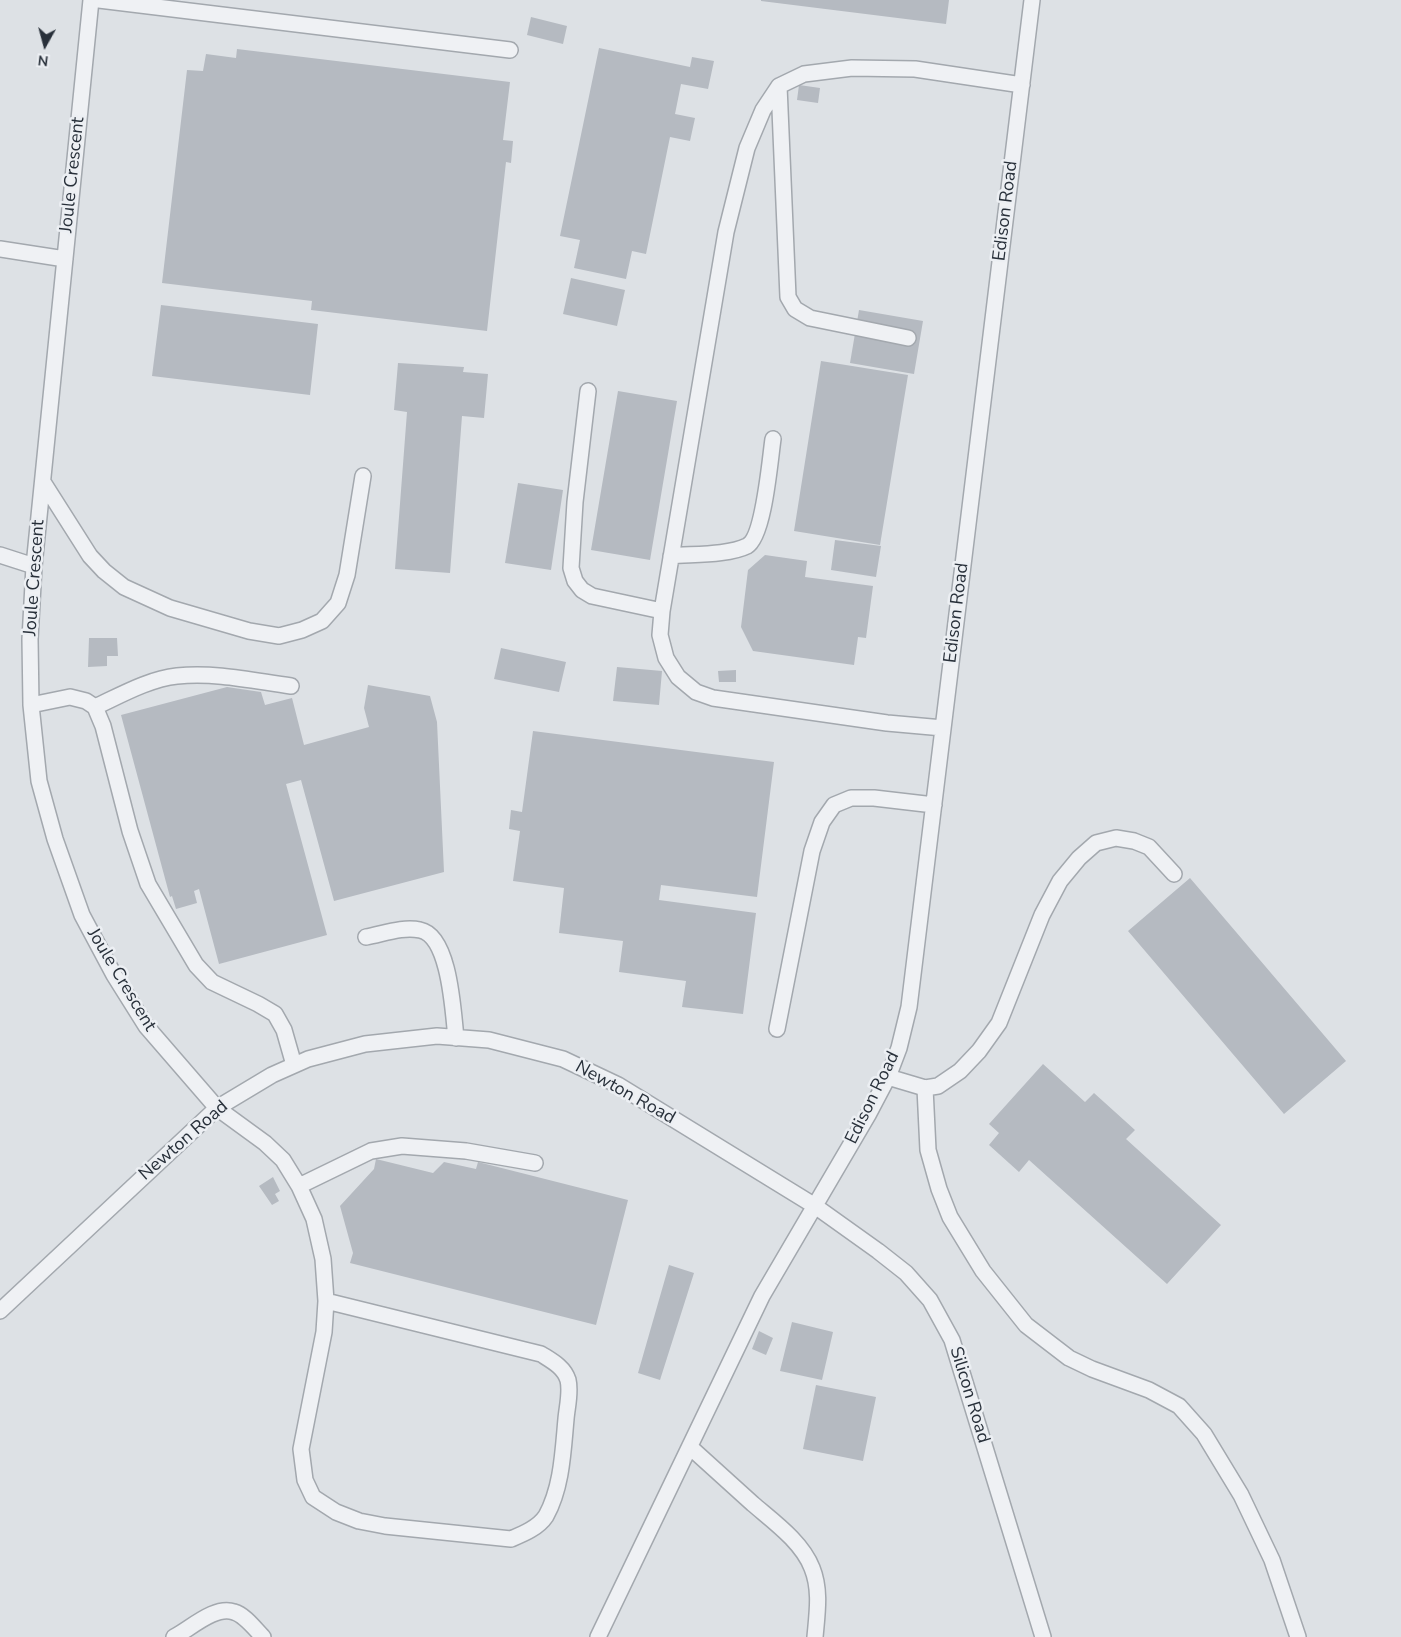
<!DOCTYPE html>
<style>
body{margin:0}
#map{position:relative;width:1401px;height:1637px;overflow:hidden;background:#dde1e5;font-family:"Nunito Sans",sans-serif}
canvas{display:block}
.north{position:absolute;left:20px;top:20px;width:50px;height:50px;-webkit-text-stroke:4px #eceff3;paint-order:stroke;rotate:187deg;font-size:14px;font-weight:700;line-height:20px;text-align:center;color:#28303a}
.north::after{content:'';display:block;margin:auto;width:18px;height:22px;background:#28303a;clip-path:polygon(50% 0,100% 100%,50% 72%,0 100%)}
</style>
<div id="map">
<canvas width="1401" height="1637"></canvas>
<div class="north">N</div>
</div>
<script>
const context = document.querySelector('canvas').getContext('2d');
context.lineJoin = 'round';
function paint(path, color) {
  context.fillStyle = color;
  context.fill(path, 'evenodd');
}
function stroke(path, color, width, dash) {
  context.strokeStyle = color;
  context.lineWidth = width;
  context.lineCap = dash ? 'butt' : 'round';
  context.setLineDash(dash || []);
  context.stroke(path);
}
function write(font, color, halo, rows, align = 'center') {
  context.font = font + ' "Nunito Sans",sans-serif';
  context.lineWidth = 5;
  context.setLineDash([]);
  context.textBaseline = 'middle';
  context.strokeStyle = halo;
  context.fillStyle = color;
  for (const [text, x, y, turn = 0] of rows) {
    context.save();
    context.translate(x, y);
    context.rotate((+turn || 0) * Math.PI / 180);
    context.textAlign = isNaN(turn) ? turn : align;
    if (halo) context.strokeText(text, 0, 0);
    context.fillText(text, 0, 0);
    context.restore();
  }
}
const building = new Path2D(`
 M761,0H949L946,24L761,1Z
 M531,17L567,26L563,44L527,35Z
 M599,48L690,67L692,57L714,61L708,89L681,84L675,114L695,118L690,141L670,137L646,254L632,251L626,279L574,268L580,240L560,236Z
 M237,49L510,82L503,140L513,141L511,163L506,162L487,331L311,310L312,301L162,283L187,70L203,71L206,54L236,58Z
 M799,85L820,88L818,103L797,100Z
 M571,278L625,290L617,326L563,314Z
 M161,305L318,324L310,395L152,376Z
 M859,310L923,321L914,374L850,363Z
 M821,361L908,375L880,545L794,531Z
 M398,363L464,367L463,372L488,374L484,418L462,416L450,573L395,569L407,412L394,410Z
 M618,391L677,401L650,560L591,550Z
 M518,483L563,490L551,570L505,563Z
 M835,540L881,546L876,577L831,570Z
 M765,555L807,561L805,577L873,586L866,638L858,637L854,665L753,651L741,627L748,570Z
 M89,638H117L118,656H107V666L88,667Z
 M501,648L566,662L559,692L494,679Z
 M617,667L662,671L659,705L613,701Z
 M736,670V682H719L718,671Z
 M368,685L430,696L437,722L444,872L334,901L301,780L286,784L327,935L219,964L199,889L194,891L197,903L176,909L172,896L170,897L121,715L227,687L261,692L265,705L292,698L304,745L369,727L364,708Z
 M533,731L774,762L757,897L661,885L659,900L756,913L743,1014L682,1007L686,981L619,972L623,941L559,933L564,888L513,881L520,831L509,829L511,810L522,812Z
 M1190,878L1346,1061L1284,1114L1128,931Z
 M1043,1064L1085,1102L1094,1093L1135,1130L1126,1139L1221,1225L1167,1284L1029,1160L1019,1172L989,1145L999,1133L989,1124Z
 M376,1159L433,1173L444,1162L476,1169L478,1162L628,1200L596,1325L350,1263L353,1253L340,1206L374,1169Z
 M273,1177L280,1191L275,1194L279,1201L272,1205L259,1186Z
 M669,1265L694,1273L660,1380L638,1373Z
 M792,1322L833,1332L822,1380L780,1371Z
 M759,1331L773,1338L766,1355L752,1349Z
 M816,1385L876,1397L863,1461L803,1449Z`);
const service = new Path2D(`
 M91,0L34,566L30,639L31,705L39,781L55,839L82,915L114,975L146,1026L217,1108L265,1143L283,1160L299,1186L314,1219L323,1259L326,1301L324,1332L301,1449L305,1480L313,1497L336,1512L359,1521L385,1526L511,1539C523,1534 538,1528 546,1516C562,1487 563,1451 566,1419C567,1407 571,1392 568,1380C564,1367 552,1361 541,1354L326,1301
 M99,0L510,50
 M779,86L788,297L795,309L810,318L908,338
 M0,249L65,259
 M588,391L575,502L571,568L575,581L582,590L592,596L662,611
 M43,482L90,556L104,571L124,587L170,608L249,631L279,636L302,630L322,621L338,603L347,575L363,476
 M0,555L34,566
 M671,556C693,554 729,555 747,546C764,537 770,459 773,439
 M31,705L70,697L86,701L95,707L103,726L130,831L148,884L196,965L212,982L258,1004L275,1014L284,1030L294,1065
 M95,707C121,695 149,679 177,676C216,672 254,681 291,686
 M943,728L887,723L713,698L696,692L678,677L666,658L660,635L662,611L726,232L747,148L763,110L779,86L804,74L852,68L915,69L1022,85
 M366,937C383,934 403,926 420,930C450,936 453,1012 456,1038
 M777,1029L812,851L822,822L834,805L851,798H874L934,805
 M888,1077L925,1088L938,1086L960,1071L979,1051L999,1023L1042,915L1060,881L1079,858L1096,843L1116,838L1134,841L1149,847L1174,874
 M925,1088L928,1150L939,1189L950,1217L983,1271L1026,1325L1069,1358L1092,1369L1149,1390L1179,1406L1204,1434L1241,1495L1272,1560L1298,1637
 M299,1186L371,1151L402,1146L466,1151L535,1163
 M0,1311L217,1108L272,1075L308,1059L365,1044L437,1036L489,1040L563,1059L618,1085L815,1206L878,1251L906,1273L930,1300L952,1340L1043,1637
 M690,1447C711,1466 732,1485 753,1504C774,1522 802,1542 812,1568C821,1590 817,1614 815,1637
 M174,1637C190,1629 215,1605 234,1612C245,1615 255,1629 263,1637
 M598,1637L762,1296L868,1115L888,1077L899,1048L909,1007L1032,0`);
const streetNames = [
 ["Joule Crescent",73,175,-84],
 ["Edison Road",1006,211,-83],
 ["Joule Crescent",35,578,-86],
 ["Edison Road",957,613,-83],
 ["Joule Crescent",121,980,59],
 ["Newton Road",625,1093,29],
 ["Edison Road",873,1098,-64],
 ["Newton Road",184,1141,-41],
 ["Silicon Road",969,1395,73]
];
paint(building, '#b5bac1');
stroke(service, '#a3a8ae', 18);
stroke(service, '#eff1f4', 15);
write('18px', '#28303a', '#eceff3', streetNames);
</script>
